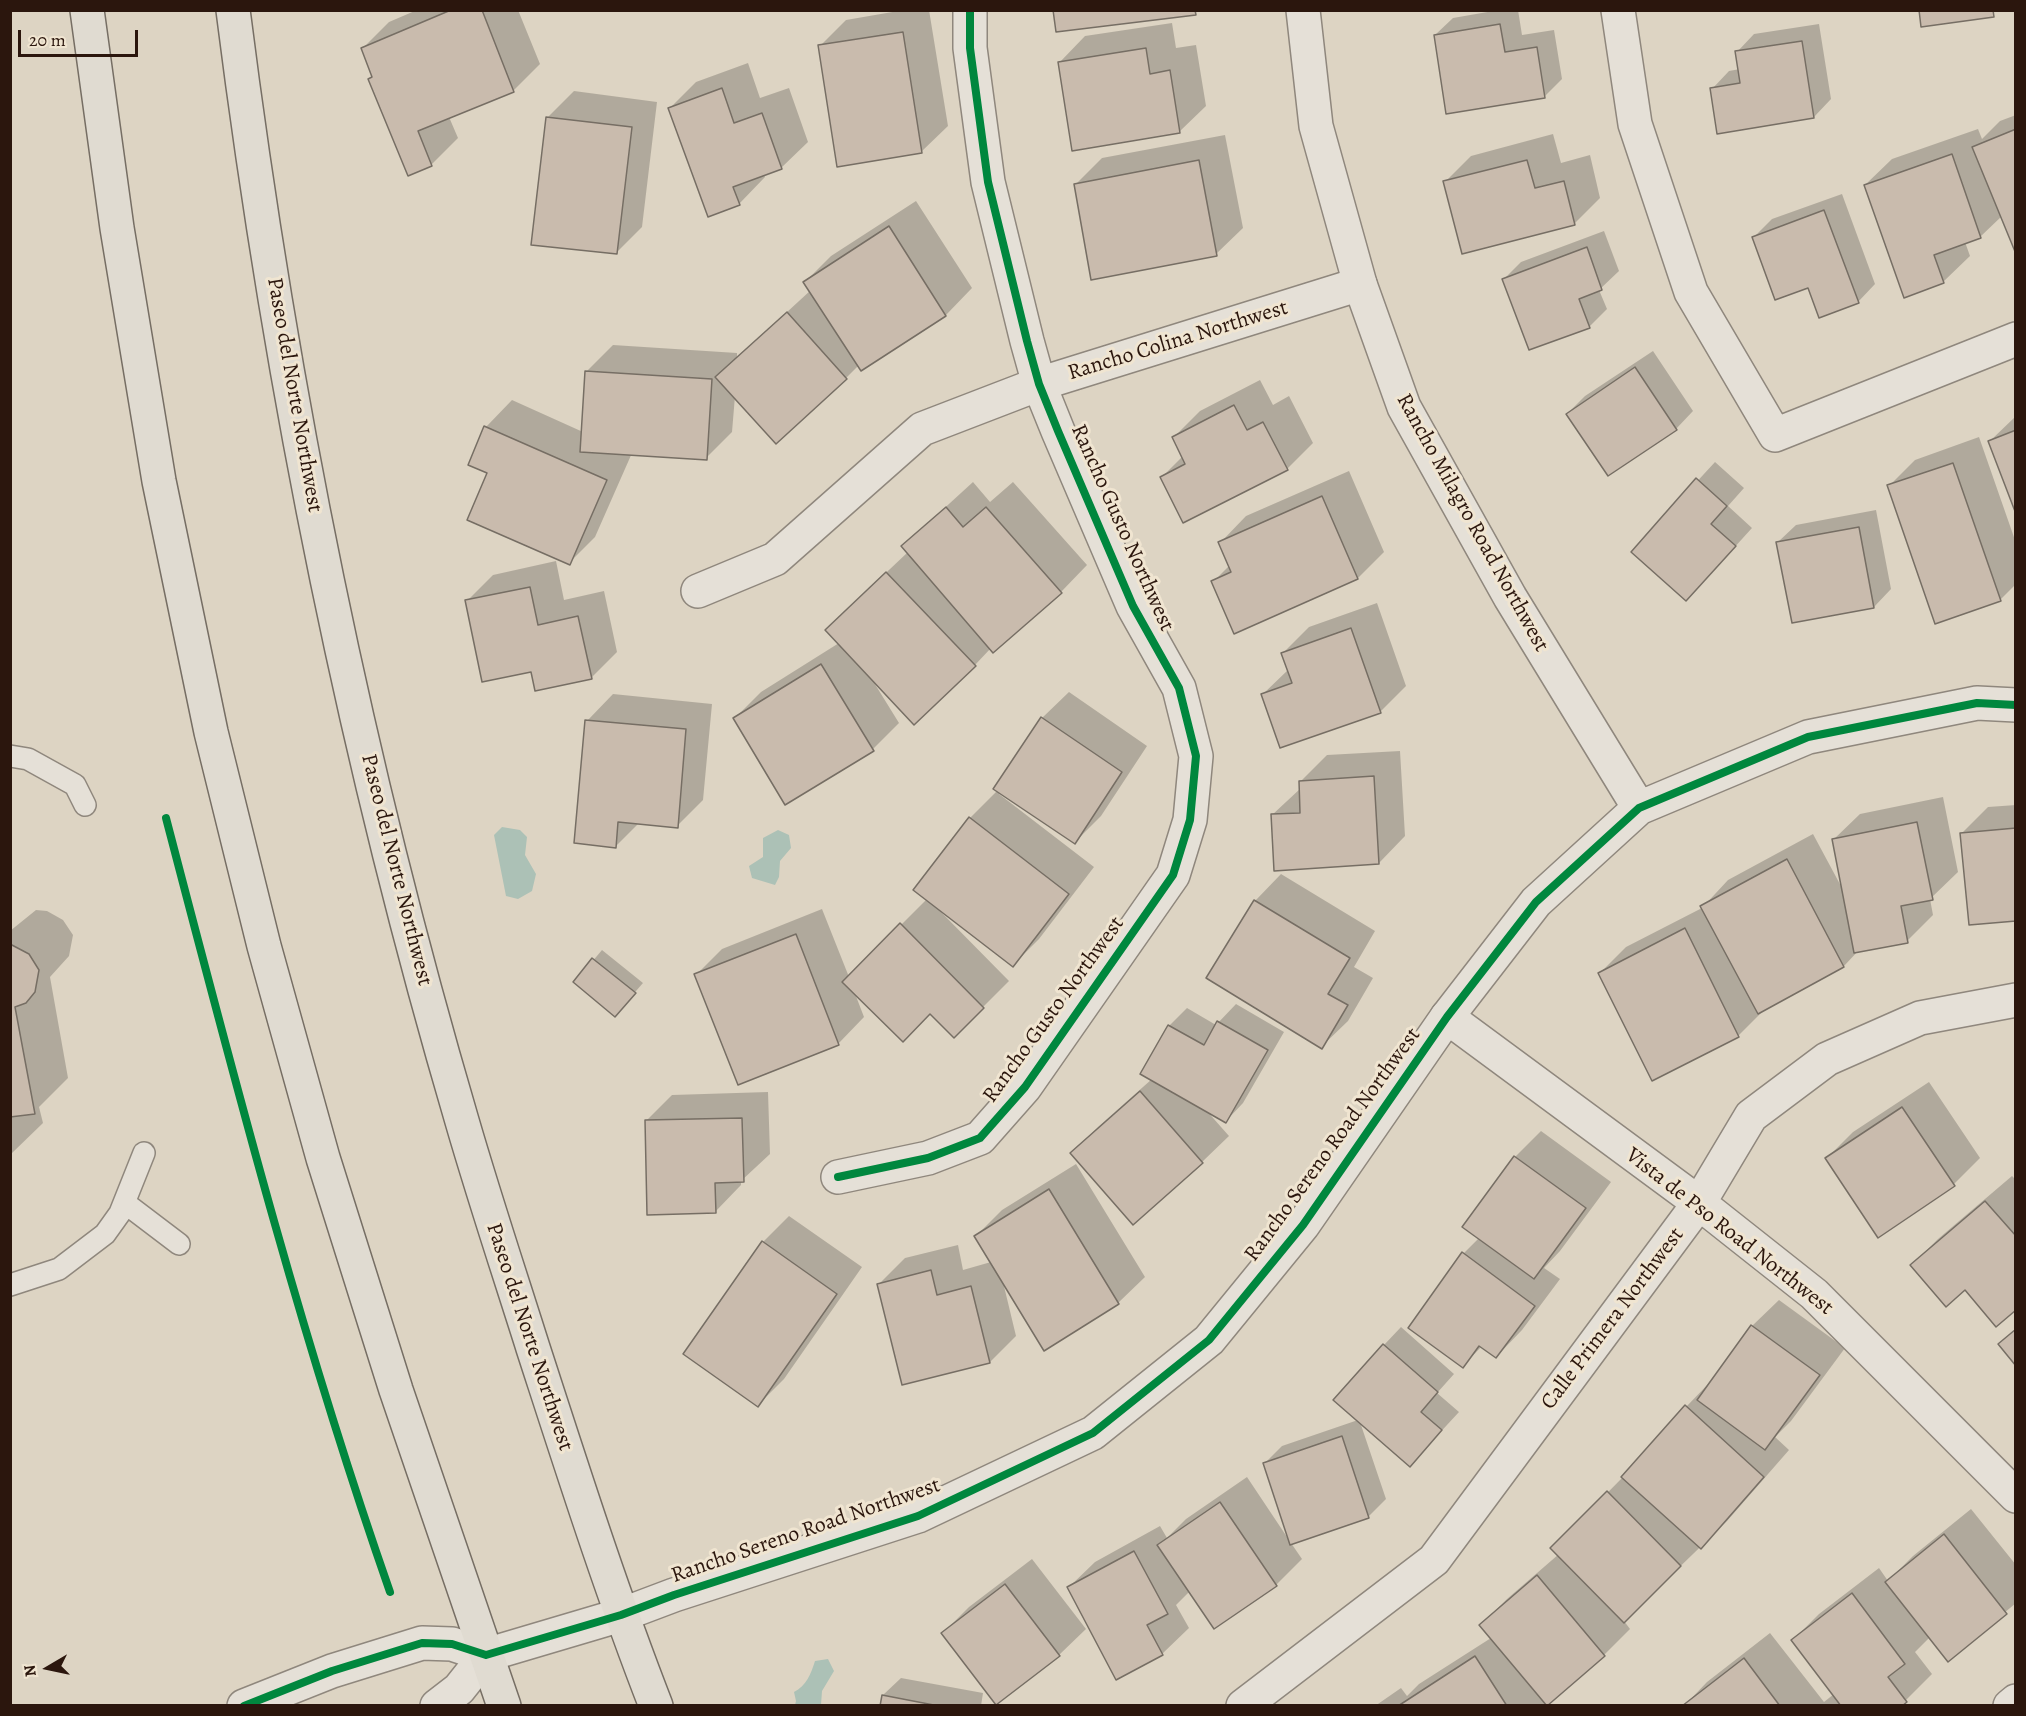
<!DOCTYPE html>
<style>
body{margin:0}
#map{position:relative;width:2026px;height:1716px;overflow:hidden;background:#ddd4c3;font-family:Alegreya,serif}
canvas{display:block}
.frame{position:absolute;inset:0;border:12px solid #2b160d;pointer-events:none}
.north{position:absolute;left:18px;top:1638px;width:60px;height:60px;-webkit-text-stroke:4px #f0e5d1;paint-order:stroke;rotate:261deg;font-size:16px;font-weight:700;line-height:24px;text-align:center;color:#2b160d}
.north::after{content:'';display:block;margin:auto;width:21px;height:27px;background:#2b160d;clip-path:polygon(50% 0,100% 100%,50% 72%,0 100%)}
.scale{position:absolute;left:18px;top:30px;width:120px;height:27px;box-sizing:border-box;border:3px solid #2b160d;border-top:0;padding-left:8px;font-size:18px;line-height:21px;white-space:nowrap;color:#2b160d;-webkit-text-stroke:4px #f0e5d1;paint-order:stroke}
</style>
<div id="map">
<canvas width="2026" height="1716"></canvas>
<div class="frame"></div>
<div class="north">N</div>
<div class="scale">20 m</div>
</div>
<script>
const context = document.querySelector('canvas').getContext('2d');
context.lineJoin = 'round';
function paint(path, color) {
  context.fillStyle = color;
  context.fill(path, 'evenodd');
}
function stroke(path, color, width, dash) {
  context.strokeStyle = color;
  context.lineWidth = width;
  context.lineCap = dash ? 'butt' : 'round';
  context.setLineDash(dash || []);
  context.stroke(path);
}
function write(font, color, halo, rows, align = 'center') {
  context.font = font + ' Alegreya,serif';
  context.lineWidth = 6;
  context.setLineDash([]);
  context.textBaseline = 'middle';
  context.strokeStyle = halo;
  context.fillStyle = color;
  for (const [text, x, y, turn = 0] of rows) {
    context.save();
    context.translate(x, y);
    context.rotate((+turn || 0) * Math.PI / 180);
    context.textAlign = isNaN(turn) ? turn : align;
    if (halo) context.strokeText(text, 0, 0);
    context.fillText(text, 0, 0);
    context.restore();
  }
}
const water = new Path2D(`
 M502,827L520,830L527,837L525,855L536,874L532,891L518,899L506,896L494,835Z
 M778,830L789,835L791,848L780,861L779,877L775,885L752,878L749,866L763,857V838Z
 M828,1659L834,1671L822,1691L821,1705H795L796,1701L794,1692C806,1686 811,1674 815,1661Z`);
const shadow = new Path2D(`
 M417,10H518L540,64L513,91L449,117L458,138L432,164L408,174L370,79L373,76L363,48L389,22Z
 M904,10H929L948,126L921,152L820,46L846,20Z
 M1499,10H1518L1522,35L1554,30L1562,79L1544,97L1435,35L1453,18Z
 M1172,23L1176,48L1196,45L1206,106L1179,132L1059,63L1085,36Z
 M1819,24L1831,99L1814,117L1712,89L1729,71L1740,69L1737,52L1754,34Z
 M748,63L760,98L789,88L808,142L781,168L764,174L765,177L739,204L670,108L696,82Z
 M574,91L657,102L642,227L616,253L547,118Z
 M2016,115V250L2002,216L1980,237L1965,242L1970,256L1943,282L1865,185L1892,159L1978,129L1982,139L2000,121Z
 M1553,134L1561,163L1590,155L1600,198L1574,224L1445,182L1471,156Z
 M1225,135L1243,228L1216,254L1076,184L1102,158Z
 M1842,194L1875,284L1858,302L1809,286L1754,237L1772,219Z
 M916,201L972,288L946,315L861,369L859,365L846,378L735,396L732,432L706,458L632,453L595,537L569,563L489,472L470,464L486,427L512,400L583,432L586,372L613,345L737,353V358L811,290L805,282L831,256Z
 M1604,231L1619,271L1599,290L1607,309L1589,327L1504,279L1521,262Z
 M1653,351L1693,411L1676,429L1567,414L1585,396Z
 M1260,380L1273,405L1289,396L1313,443L1287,469L1162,477L1183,456L1174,437L1200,411Z
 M2016,416V510L1990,441Z
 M1979,437L2016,543V584L2000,600L1889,486L1915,460Z
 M1715,462L1744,488L1728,506L1752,528L1703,582L1633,551Z
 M1349,471L1384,552L1358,578L1235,632L1213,582L1230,565L1220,543L1246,516Z
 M973,482L990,502L1013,482L1087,565L1061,592L991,648L975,665L873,681L899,723L873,749L735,718L761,692L839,643L853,604L908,552L903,546Z
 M1876,510L1891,589L1874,607L1778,542L1796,525Z
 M556,561L564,600L604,591L617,652L591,678L532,670L467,601L493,575Z
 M1377,603L1406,686L1380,712L1262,695L1289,669L1283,653L1309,627Z
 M1069,692L1147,746L1101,816L1075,842L1000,792L999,794L1094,867L1039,939L1013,965L942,910L941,912L1009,981L954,1036L930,1012L854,991L864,1017L838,1044L696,975L722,949L822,909L849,977L927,899L970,818L998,790L1042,718Z
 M613,694L712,704L703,800L677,826L639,823L616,846L587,721Z
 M1400,751L1405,836L1379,863L1272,815L1301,788L1300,782L1327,755Z
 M1943,797L1958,872L1930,899L1933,915L1907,941L1859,950L1844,966L1765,1009L1739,1035L1653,1079L1600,973L1626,947L1702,908L1728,880L1813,834L1842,888L1833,840L1860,814Z
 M2016,805V919L1962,833L1988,807Z
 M1281,874L1375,931L1354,967L1373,978L1348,1021L1321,1047L1208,978L1255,901Z
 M36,910L47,911L63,920L73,935L69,956L50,977L68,1078L39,1107L43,1123L10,1155V931Z
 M602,950L643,983L615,1015L575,982Z
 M1236,1004L1284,1032L1243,1103L1226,1121L1206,1110L1229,1136L1202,1162L1133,1223L1072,1153L1098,1127L1152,1079L1142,1073L1169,1026L1187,1008L1216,1025Z
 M1929,1082L1980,1158L1954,1184L1878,1236L1826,1159L1853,1132Z
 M768,1092L770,1154L741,1181V1185L715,1212L646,1121L672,1095Z
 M1541,1131L1611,1182L1560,1251L1544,1268L1560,1279L1522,1330L1496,1357L1482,1346L1463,1366L1464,1253L1479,1238L1515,1157Z
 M1076,1164L1145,1277L1118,1303L1044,1349L1003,1282L1016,1336L990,1362L879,1284L905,1258L958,1245L963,1270L991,1262L975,1237L1002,1210Z
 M2012,1176L2016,1180V1308L1912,1265L1938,1239Z
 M789,1216L862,1267L784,1379L758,1405L763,1242Z
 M1779,1300L1845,1348L1791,1421L1775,1437L1789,1450L1727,1521L1624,1621L1630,1629L1604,1655L1548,1703L1549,1706H1375L1401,1688L1407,1696L1419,1684L1491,1638L1481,1625L1507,1599L1559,1554L1553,1548L1623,1477L1686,1407L1712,1380L1752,1326Z
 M1401,1327L1454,1374L1437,1393L1459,1412L1410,1465L1360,1422L1386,1499L1369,1516L1291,1543L1302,1559L1276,1585L1190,1591L1176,1605L1189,1628L1162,1654L1117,1678L1068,1588L1095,1562L1160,1526L1167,1538L1186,1519L1247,1477L1289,1540L1264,1464L1282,1446L1358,1420L1384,1345Z
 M1971,1509L2016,1565V1603L1948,1660L1930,1637L1915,1652L1932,1674L1900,1706H1684L1707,1682L1770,1633L1824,1702L1834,1694L1793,1640L1819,1614L1879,1568L1888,1581L1913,1556Z
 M1032,1559L1086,1629L1059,1655L996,1703L943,1633L969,1607Z
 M901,1678L983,1693L981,1706H882L883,1695Z`);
const building = new Path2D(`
 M451,10H482L514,92L418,131L432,166L408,176L368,79L372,77L361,48Z
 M1053,10H1195L1196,15L1056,32Z
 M1919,10H1993L1994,17L1921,27Z
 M1500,24L1505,52L1537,47L1545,98L1446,114L1434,35Z
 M903,32L922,153L837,167L818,45Z
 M1802,41L1814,118L1717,134L1710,88L1740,83L1735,51Z
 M1146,48L1150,74L1170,70L1180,133L1072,151L1058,62Z
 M722,88L734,123L762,113L782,169L733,187L740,205L708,217L668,108Z
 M546,117L632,127L617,254L531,245Z
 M2016,129V254L1972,147Z
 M1952,154L1981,238L1934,255L1944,283L1904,298L1864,185Z
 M1199,160L1217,256L1091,280L1074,184Z
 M1527,160L1535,188L1564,181L1575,225L1462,254L1443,181Z
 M1824,210L1859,303L1819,318L1808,288L1775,300L1752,237Z
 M889,226L946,316L861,371L803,282Z
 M1587,247L1602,290L1579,299L1590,328L1529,350L1502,279Z
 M787,312L847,379L776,444L715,377Z
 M1635,367L1677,430L1608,476L1566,414Z
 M585,371L712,379L707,460L580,452Z
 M1234,405L1247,430L1263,422L1288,470L1183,523L1160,477L1185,464L1172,437Z
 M484,426L607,480L570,565L467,520L487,473L468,465Z
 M2016,430V514L1988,441Z
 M1953,463L2001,601L1935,624L1887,485Z
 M1696,478L1727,506L1711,524L1736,546L1686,601L1631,552Z
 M1322,496L1358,579L1234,634L1211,581L1231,572L1218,542Z
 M946,507L963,527L986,507L1062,593L993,653L901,546Z
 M1859,527L1874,608L1792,623L1776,542Z
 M886,572L976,666L914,725L825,630Z
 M530,587L538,625L578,616L592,679L535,691L531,672L482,682L465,600Z
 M1351,628L1381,713L1280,748L1261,694L1292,683L1281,653Z
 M821,664L874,751L785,805L733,718Z
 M1041,717L1122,772L1075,844L993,789Z
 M585,720L686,729L678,828L618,822L616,848L574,843Z
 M1374,776L1379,864L1274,871L1271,814L1300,813L1299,781Z
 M969,817L1069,894L1013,967L913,890Z
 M1917,822L1933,900L1901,906L1908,943L1854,953L1832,839Z
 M2016,828V921L1969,925L1960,833Z
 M1787,859L1844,967L1758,1014L1700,906Z
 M1254,900L1350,958L1328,994L1348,1005L1322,1049L1206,978Z
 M900,923L984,1008L954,1038L930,1014L903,1042L842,982Z
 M1685,928L1739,1037L1652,1081L1598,973Z
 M796,934L839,1045L738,1085L694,974Z
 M10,944L29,954L39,970L35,992L26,1003L15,1007L35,1114L10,1117Z
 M592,958L636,993L615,1017L573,982Z
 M1217,1021L1268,1050L1226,1123L1140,1074L1168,1025L1204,1045Z
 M1140,1091L1203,1163L1133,1225L1070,1153Z
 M1902,1107L1955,1186L1878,1238L1825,1158Z
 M742,1118L744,1182L715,1183L716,1213L647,1215L645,1120Z
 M1514,1156L1586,1208L1534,1279L1462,1227Z
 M1049,1189L1119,1304L1044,1351L974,1236Z
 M1985,1201L2016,1236V1310L1996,1327L1965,1290L1946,1307L1910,1265Z
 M762,1241L837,1294L758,1407L683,1354Z
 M1462,1252L1535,1306L1496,1358L1479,1346L1463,1368L1408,1328Z
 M931,1270L937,1295L971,1286L990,1363L902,1385L877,1284Z
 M1751,1325L1820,1375L1765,1450L1697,1400Z
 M2016,1329V1366L1998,1344Z
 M1383,1344L1438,1392L1421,1412L1442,1430L1410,1467L1333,1400Z
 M1685,1405L1764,1477L1701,1549L1621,1477Z
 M1342,1436L1369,1518L1290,1545L1263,1463Z
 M1607,1491L1681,1566L1624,1623L1550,1548Z
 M1220,1502L1277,1586L1214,1629L1157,1545Z
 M1944,1534L2007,1614L1948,1662L1885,1582Z
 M1134,1551L1168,1614L1147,1625L1163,1655L1116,1680L1067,1587Z
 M1537,1575L1605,1656L1547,1706L1479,1625Z
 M1005,1584L1060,1656L996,1705L941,1633Z
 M1852,1593L1905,1664L1888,1677L1907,1702L1902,1706H1841L1791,1640Z
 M1475,1656L1507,1706H1398Z
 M1744,1658L1780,1706H1682Z
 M882,1695L939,1706H880Z`);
const service = new Path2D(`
 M10,756L28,759L75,785L85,805
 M125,1203L179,1244
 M10,1285L59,1269L105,1234L120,1213L144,1153`);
const minor = new Path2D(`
 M1618,10L1635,124L1691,292L1775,435L2016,339
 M698,591L775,559L922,429L1039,384L1360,284
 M1447,1017L1699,1203L1814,1294L2016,1496
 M838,1177L928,1158L980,1138L1025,1087L1173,875L1190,820L1196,756L1179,688L1133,606L1058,431L1039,384L1027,341L988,182L970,48V10
 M1243,1706L1434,1560L1699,1203L1751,1116L1827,1059L1920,1018L2016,1000
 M2010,1706L2016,1701`);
const tertiary = new Path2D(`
 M1303,10L1316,126L1360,284L1404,407L1510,597L1639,808
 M244,1706L332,1671L422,1643L452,1644L486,1655L621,1615L674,1595L918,1516L1093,1433L1209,1340L1303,1225L1447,1017L1536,902L1639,808L1808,737L1977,703L2016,705
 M437,1706L459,1689L486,1655`);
const primary = new Path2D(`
 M87,10L117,228L159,481L211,732L264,946L323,1158L396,1390L504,1706
 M233,10C280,382 356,761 462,1121C484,1197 509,1272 533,1348C572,1468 610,1588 656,1706`);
const cycleway = new Path2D(`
 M166,818C234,1078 301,1338 390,1592
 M838,1177L928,1158L980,1138L1025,1087L1173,875L1190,820L1196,756L1179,688L1133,606L1058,431L1039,384L1027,341L988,182L970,48V10
 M244,1706L332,1671L422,1643L452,1644L486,1655L621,1615L674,1595L918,1516L1093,1433L1209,1340L1303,1225L1447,1017L1536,902L1639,808L1808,737L1977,703L2016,705`);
const streetNames = [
 ["Rancho Colina Northwest",1178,341,-17],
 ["Paseo del Norte Northwest",294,395,80],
 ["Rancho Milagro Road Northwest",1472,523,61],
 ["Rancho Gusto Northwest",1122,528,66],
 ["Paseo del Norte Northwest",396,870,76],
 ["Rancho Gusto Northwest",1054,1010,-54],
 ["Rancho Sereno Road Northwest",1333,1145,-54],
 ["Vista de Pso Road Northwest",1729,1232,38],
 ["Calle Primera Northwest",1613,1319,-53],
 ["Paseo del Norte Northwest",529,1337,72],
 ["Rancho Sereno Road Northwest",806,1531,-19]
];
paint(water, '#acc1b6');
paint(shadow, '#0003');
paint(building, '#c9bbad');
stroke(building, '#766e64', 1.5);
stroke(service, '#8f877d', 24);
stroke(minor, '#8f877d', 36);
stroke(tertiary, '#8f877d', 36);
stroke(primary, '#766e64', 36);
stroke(service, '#e5e0d7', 21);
stroke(minor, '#e5e0d7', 33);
stroke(tertiary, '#e5e0d7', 33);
stroke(primary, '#e0dbd1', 33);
stroke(cycleway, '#00873e', 8);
write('22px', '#2b160d', '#f0e5d1', streetNames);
</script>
